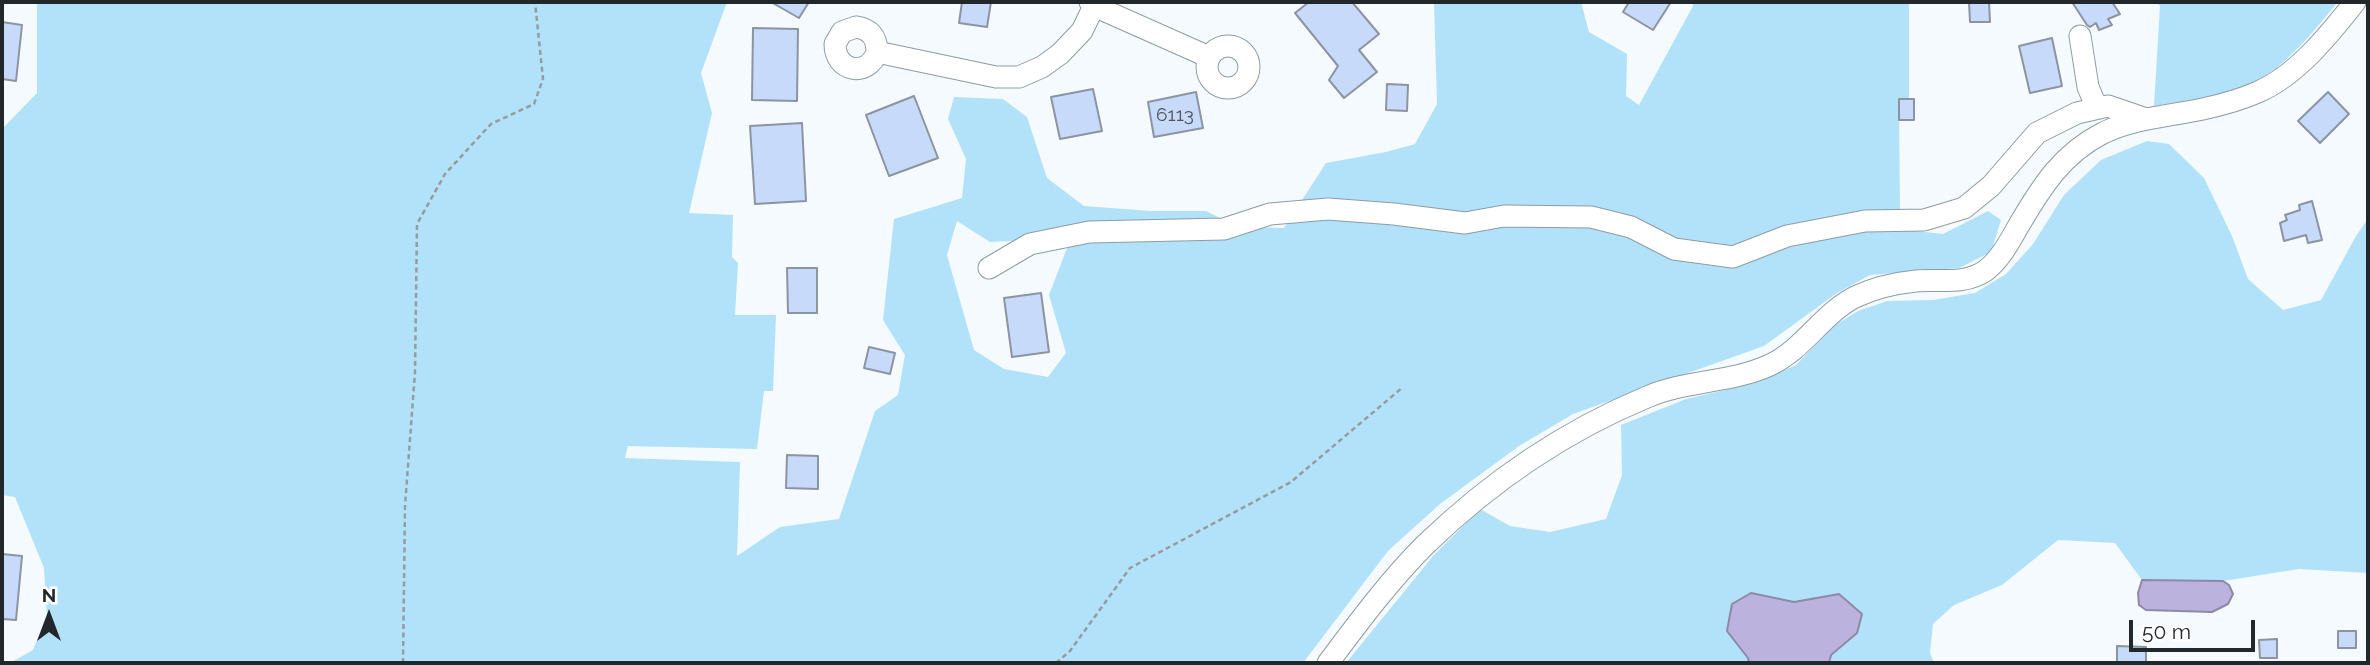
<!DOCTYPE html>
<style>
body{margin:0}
#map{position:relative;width:2370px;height:665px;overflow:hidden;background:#f4fafe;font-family:Raleway,sans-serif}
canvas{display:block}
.frame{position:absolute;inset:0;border:4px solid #21272a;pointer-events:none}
.north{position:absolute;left:14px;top:581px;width:70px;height:70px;-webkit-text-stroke:5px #fff;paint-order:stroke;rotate:0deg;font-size:19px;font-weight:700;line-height:28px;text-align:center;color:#21272a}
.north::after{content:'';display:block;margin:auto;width:24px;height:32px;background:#21272a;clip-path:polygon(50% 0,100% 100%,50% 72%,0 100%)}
.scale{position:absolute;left:2129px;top:620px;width:126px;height:32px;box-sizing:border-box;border:4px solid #21272a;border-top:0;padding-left:9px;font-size:21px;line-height:24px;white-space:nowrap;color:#21272a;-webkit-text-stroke:5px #fff;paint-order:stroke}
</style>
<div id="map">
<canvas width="2370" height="665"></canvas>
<div class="frame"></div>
<div class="north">N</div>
<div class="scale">50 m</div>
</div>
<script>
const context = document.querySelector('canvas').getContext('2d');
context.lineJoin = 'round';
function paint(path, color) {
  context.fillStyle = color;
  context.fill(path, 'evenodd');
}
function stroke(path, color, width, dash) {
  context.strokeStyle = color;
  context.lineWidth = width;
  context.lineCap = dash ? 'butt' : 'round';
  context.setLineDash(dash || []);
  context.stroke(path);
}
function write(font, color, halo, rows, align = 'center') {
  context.font = font + ' Raleway,sans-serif';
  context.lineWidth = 5;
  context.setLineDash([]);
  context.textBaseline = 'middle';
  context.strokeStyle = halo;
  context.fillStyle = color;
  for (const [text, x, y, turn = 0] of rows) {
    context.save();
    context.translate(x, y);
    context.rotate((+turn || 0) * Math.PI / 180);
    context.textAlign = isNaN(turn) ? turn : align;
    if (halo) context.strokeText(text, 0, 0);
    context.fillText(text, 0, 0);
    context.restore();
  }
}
const green = new Path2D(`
 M37,2H727L701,73L712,113L689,213L733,215L732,257L738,263L735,315H776L773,391H764L757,449L628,446L625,458L740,462L737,556L780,527L839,519L875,411L898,395L905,355L883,320L894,219L962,198L966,159L948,119L954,97L1003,99L1027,117L1047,178L1084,206L1151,211H1206L1238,227L1284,228L1326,163L1386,152L1415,144L1437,104L1434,2H1581L1589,32L1627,54L1626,96L1639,105L1693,6L1692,2H1909V99H1899L1900,215L1861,225L1943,234L1988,211L2001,220L1991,252L1959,268L1870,275L1837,293L1764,346L1573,414L1519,446L1440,504L1388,551L1303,663H10L33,650L47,616L44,568L15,497L2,495V129L37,93ZM957,221L990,242L1044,239L1069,243L1049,295L1066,353L1048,377L1004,369L974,350L947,255Z
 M2156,2H2338C2316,28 2294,57 2265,76C2236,95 2187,100 2154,106L2160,6Z
 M2147,141L2169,144L2204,178L2232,236L2248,279L2283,310L2321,300L2356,236L2368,219V573L2299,569L2223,581L2142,580L2115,543L2058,540L2002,585L1954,605L1933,624L1930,653L1934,663H1829L1831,655L1857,633L1839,594L1794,602L1751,593L1727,630L1748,658L1749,663H1346L1433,556L1480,509L1510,526L1550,532L1606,519L1622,475L1621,425L1686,399L1755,383L1796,365L1835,325L1858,311L1887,301L1933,300L1975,293L2006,274L2033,244L2064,195L2101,160Z`);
const water = new Path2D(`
 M2142,580L2223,581L2229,585L2233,594L2228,604L2212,612L2146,610L2139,605L2138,593Z
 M1751,593L1794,602L1839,594L1862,614L1857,633L1831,655L1829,663H1749L1748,658L1727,631L1732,604Z`);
const building = new Path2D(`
 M771,2H809L799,18Z
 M962,2H991L987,27L959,23Z
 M1309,2H1352L1379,34L1359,50L1377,72L1344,98L1329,80L1338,66L1295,13Z
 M1629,2H1671L1653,30L1623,12Z
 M1969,2H1989L1990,22H1970Z
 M2072,2H2112L2120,14L2108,19L2112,25L2099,30L2096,23L2090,27L2087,25Z
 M2,22L22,25L16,81L2,79Z
 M753,28L798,29L797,101L752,100Z
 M2052,38L2062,86L2030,93L2019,46Z
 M1387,84L1408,85L1407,111L1386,110Z
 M1093,89L1102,131L1060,139L1051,97Z
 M1196,92L1203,128L1154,137L1148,102Z
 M2328,92L2349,114L2320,143L2298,121Z
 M914,96L938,158L889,176L866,115Z
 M1899,99H1914V120H1899Z
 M802,123L806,201L755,204L750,126Z
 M2312,201L2322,240L2308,243L2306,235L2284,241L2280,223L2287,220L2285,215L2300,210L2299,205Z
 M787,268H817V313H788Z
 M1041,293L1049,352L1012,357L1004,298Z
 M869,347L895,353L890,374L864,368Z
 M787,455L818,456V489L786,488Z
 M2,554L22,556L16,620L2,619Z
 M2338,631H2356V648H2338Z
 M2277,639V658H2260L2259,640Z
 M2117,646L2146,647V663H2117Z`);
const path = new Path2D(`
 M403,663L405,506L415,372L417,224L445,174L491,124L534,104L543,79L535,2
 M1056,663L1070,651L1130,568L1291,482L1403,387`);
const minor = new Path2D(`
 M1090,2L1094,6L1209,57
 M2080,36L2088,87L2097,108
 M1207 67a21 21 0 1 1 42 0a21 21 0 1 1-42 0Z
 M877,52C868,78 835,72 835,44L842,32L856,27C870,29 877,37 877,52L996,77H1019L1042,67L1060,54L1082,31L1094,6
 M989,268L1030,244L1089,232L1224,229L1270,214L1328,209L1394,214L1465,223L1504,216L1591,217L1631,227L1674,249L1733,257L1787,236L1865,221L1924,220L1964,208L1991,186L2037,133L2077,113L2108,106L2146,119
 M1328,663C1358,623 1389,581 1425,545C1489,483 1565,431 1647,397C1686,380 1731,383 1770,365C1804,349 1822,314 1855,297C1874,288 1896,283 1916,281C1940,279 1964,285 1985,271C2000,260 2010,241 2019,225C2042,186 2062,154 2103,133C2134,118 2170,116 2203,109C2221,105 2240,100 2258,92C2297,75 2329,35 2355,2`);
const numberNames = [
 ["6113",1175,115]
];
paint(green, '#b2e2fa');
paint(water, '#bbb3dd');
stroke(water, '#8d89a7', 2);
paint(building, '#c8dafa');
stroke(building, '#8c94a1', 2);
stroke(minor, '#8d9ca4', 23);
stroke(path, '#959b9e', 2.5, [5, 3.5]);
stroke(minor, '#fff', 21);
write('19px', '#4b545e', null, numberNames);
</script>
